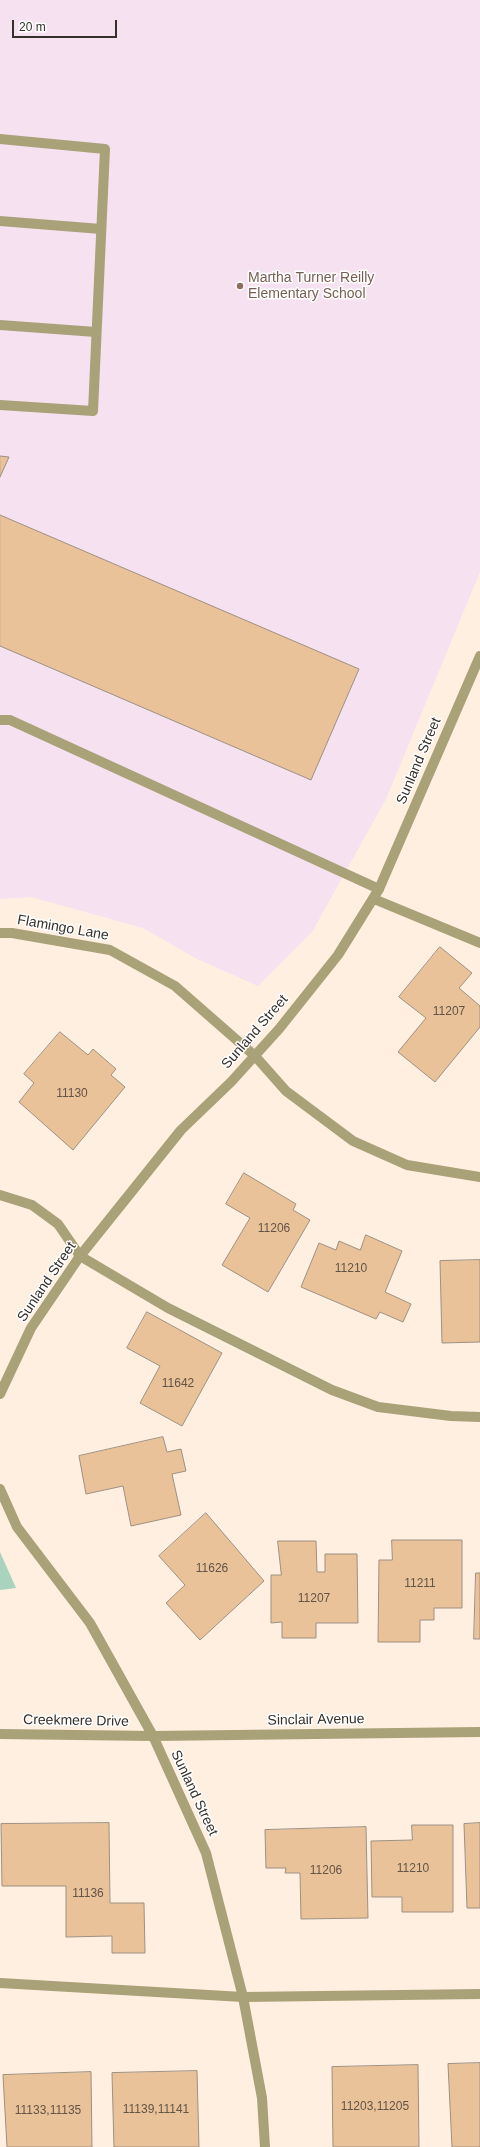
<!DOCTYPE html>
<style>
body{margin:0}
#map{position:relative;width:480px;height:2147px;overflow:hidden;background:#feefe0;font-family:Helvetica,sans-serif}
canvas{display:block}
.scale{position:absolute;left:12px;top:20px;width:105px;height:18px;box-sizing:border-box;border:2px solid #35302a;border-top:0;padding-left:5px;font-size:12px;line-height:14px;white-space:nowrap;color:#35302a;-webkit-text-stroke:3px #fff;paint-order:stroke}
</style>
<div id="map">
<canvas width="480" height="2147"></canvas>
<div class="scale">20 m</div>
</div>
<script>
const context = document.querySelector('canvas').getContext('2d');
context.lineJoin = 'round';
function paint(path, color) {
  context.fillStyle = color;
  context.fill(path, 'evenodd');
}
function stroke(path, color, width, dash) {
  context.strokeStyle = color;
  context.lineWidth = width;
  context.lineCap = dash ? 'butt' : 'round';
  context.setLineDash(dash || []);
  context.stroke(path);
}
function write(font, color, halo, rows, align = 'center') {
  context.font = font + ' Helvetica,sans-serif';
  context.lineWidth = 3;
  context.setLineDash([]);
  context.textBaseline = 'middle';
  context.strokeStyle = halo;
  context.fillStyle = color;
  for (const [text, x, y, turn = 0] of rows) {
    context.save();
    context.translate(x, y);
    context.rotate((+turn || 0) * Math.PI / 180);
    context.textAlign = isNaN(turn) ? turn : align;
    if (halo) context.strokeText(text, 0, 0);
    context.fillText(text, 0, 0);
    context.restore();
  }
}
const education = new Path2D(`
 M0,0H480V572L386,799L312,932L258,986L197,959L143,928L31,897L0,899Z`);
const green = new Path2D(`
 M0,1552L16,1588L0,1590Z`);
const building = new Path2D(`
 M0,456L9,457L0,477Z
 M0,515L359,669L311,780L0,646Z
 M440,947L472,973L459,988L480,1006V1027L435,1082L398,1052L426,1018L399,997Z
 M60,1032L88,1055L93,1049L116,1069L111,1075L125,1087L73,1150L19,1102L34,1083L24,1074Z
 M244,1173L296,1204L293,1210L310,1220L268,1292L222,1265L250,1218L226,1204Z
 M366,1235L402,1251L385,1292L411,1304L403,1322L380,1312L376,1319L301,1287L319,1243L336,1250L339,1241L360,1250Z
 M480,1260V1342L442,1343L440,1261Z
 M147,1312L222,1353L182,1426L140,1403L160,1366L127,1348Z
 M163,1437L167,1452L181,1449L186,1471L172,1474L181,1515L131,1526L123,1486L86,1494L79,1456Z
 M206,1513L264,1581L200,1640L166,1603L185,1585L159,1556Z
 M392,1540H462V1608H434V1620H420V1642H378L379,1560H392Z
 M278,1541H316L317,1572H325V1554H357L358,1623H316V1638H282V1622L271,1623V1575H281Z
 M476,1573H480V1639H474Z
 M109,1823L110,1903H144L145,1953H112V1936L66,1937V1886H2L1,1824Z
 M480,1823V1908H467L464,1824Z
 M412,1825H453V1912H402V1897H372L371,1841L412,1840Z
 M366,1827L368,1918L301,1919L300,1873H285L286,1868H266L265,1830Z
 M480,2063V2147H452L448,2064Z
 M418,2065L419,2147H333L332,2067Z
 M197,2071L199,2147H114L112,2073Z
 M91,2072L92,2147H7L3,2075Z`);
const service = new Path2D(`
 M0,139L105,149L93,411L0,405
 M0,221L101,229
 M0,325L96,332
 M0,720H10L379,889
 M374,899L480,943
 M0,1195L32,1205L58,1224L80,1256L168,1308L332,1390L378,1407L451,1416L480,1417
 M0,1983L243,1997L480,1994`);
const minor = new Path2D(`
 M0,933H12L110,950L175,986L255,1056L286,1091L353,1141L407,1165L480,1177
 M0,1394L31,1328L80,1256L181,1130L231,1082L279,1029L338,955L379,889L480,656
 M0,1489L17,1527L90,1623L153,1736L206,1853L243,1997L262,2098L265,2147
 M0,1734L153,1736L480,1732`);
const markers = [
 [240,286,4,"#8d6e63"]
];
const numberNames = [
 ["11207",449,1012],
 ["11130",72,1094],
 ["11206",274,1229],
 ["11210",351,1269],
 ["11642",178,1384],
 ["11626",212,1569],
 ["11211",420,1584],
 ["11207",314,1599],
 ["11210",413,1869],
 ["11206",326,1871],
 ["11136",88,1894],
 ["11203,11205",375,2107],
 ["11139,11141",156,2110],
 ["11133,11135",48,2111]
];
const educationNames = [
 ["Martha Turner Reilly",248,278],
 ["Elementary School",248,294]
];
const streetNames = [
 ["Sunland Street",419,761,-67],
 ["Flamingo Lane",63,928,10],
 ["Sunland Street",255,1032,-49],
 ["Sunland Street",47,1282,-56],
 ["Sinclair Avenue",316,1720,-1],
 ["Creekmere Drive",76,1721,1],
 ["Sunland Street",194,1793,65]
];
paint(education, '#f6e1f0');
paint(green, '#a9d3bd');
paint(building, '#e9c299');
stroke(building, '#9e9083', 1);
stroke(service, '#a9a177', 10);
stroke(minor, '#a9a177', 10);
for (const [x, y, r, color] of markers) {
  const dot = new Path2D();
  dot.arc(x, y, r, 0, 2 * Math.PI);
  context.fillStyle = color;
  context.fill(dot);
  stroke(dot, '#fff', 1.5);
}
write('12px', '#625446', null, numberNames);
write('14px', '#785e54', '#fff', educationNames, 'left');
write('14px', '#35302a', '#fff', streetNames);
</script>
